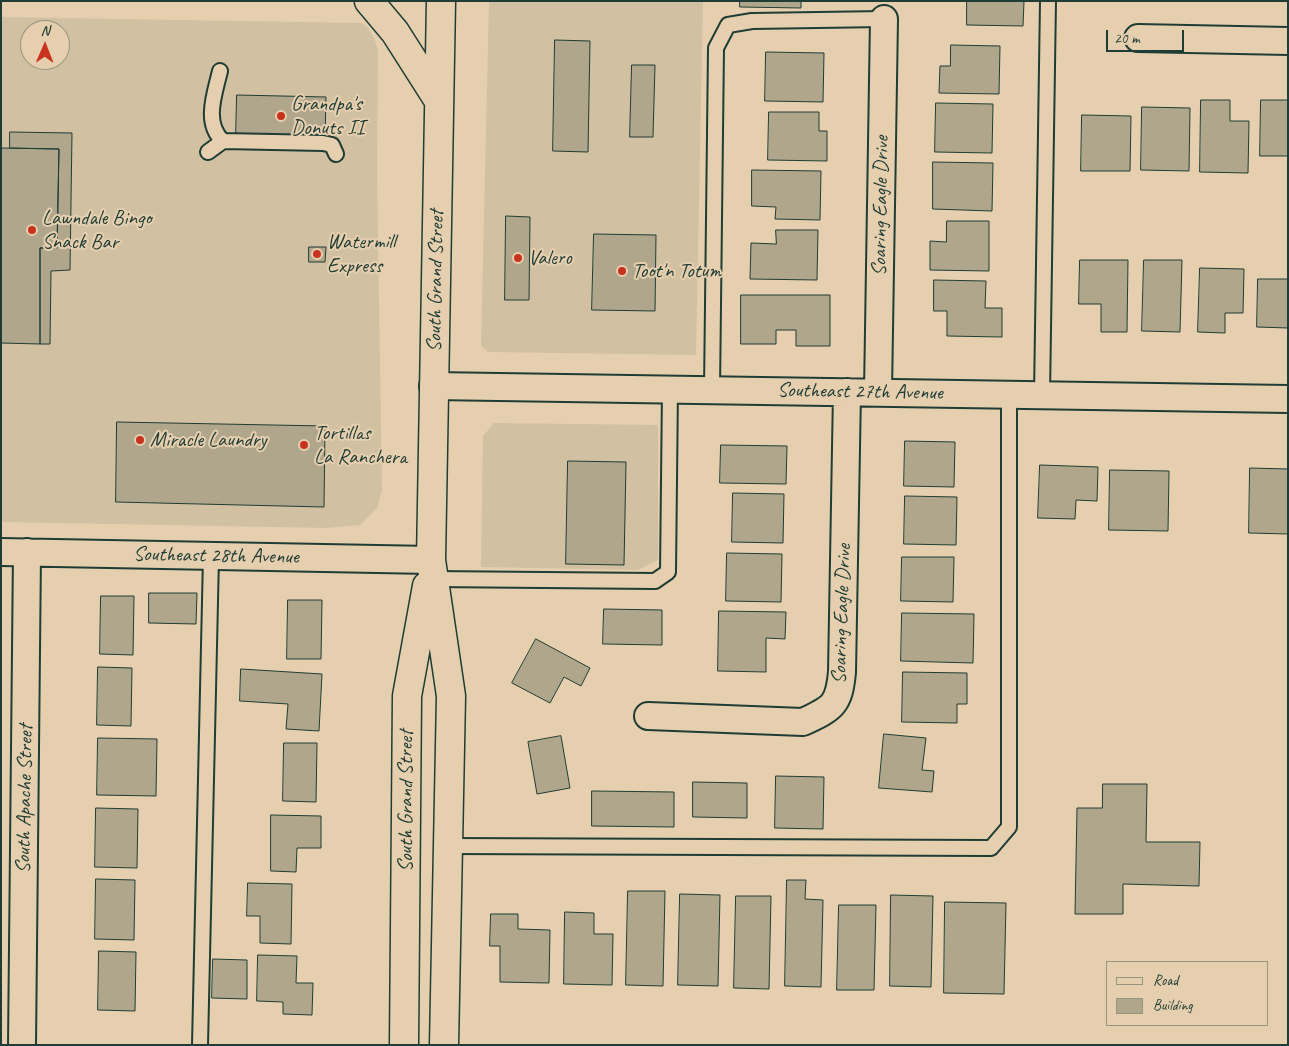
<!DOCTYPE html>
<style>
body{margin:0}
#map{position:relative;width:1289px;height:1046px;overflow:hidden;background:#e6cfaf;font-family:Caveat,sans-serif}
canvas{display:block}
.frame{position:absolute;inset:0;border:2px solid #1f3d34;pointer-events:none}
.legend{position:absolute;left:1106px;top:961px;width:162px;height:65px;box-sizing:border-box;background:#e6cfaf;border:1px solid #96957e;margin:0;padding:6px 9px;list-style:none;font-size:15px;color:#1f3d34}
.legend li{display:flex;align-items:center;gap:10px;height:25px}
.legend b{width:25px;border:1px solid #96957e}
.north{position:absolute;left:20px;top:20px;width:50px;height:50px;box-sizing:border-box;background:#e6cfaf;border:1px solid #96957e;border-radius:50%;rotate:1deg;font-size:14px;font-weight:700;line-height:20px;text-align:center;color:#1f3d34}
.north::after{content:'';display:block;margin:auto;width:18px;height:22px;background:#c8321e;clip-path:polygon(50% 0,100% 100%,50% 72%,0 100%)}
.scale{position:absolute;left:1106px;top:30px;width:78px;height:22px;box-sizing:border-box;border:2px solid #1f3d34;border-top:0;padding-left:6px;font-size:15px;line-height:18px;white-space:nowrap;color:#1f3d34;-webkit-text-stroke:4px #e6cfaf;paint-order:stroke}
</style>
<div id="map">
<canvas width="1289" height="1046"></canvas>
<div class="frame"></div>
<ul class="legend">
<li><b style="height:6px;background:#e6cfaf"></b>Road</li>
<li><b style="height:14px;background:#afa68c"></b>Building</li>
</ul>
<div class="north">N</div>
<div class="scale">20 m</div>
</div>
<script>
const context = document.querySelector('canvas').getContext('2d');
context.lineJoin = 'round';
function paint(path, color) {
  context.fillStyle = color;
  context.fill(path, 'evenodd');
}
function stroke(path, color, width, dash) {
  context.strokeStyle = color;
  context.lineWidth = width;
  context.lineCap = dash ? 'butt' : 'round';
  context.setLineDash(dash || []);
  context.stroke(path);
}
function write(font, color, halo, rows, align = 'center') {
  context.font = font + ' Caveat,sans-serif';
  context.lineWidth = 4;
  context.setLineDash([]);
  context.textBaseline = 'middle';
  context.strokeStyle = halo;
  context.fillStyle = color;
  for (const [text, x, y, turn = 0] of rows) {
    context.save();
    context.translate(x, y);
    context.rotate((+turn || 0) * Math.PI / 180);
    context.textAlign = isNaN(turn) ? turn : align;
    if (halo) context.strokeText(text, 0, 0);
    context.fillText(text, 0, 0);
    context.restore();
  }
}
const built = new Path2D(`
 M489,1H703L696,355L488,352L481,346Z
 M1,17L362,23L368,28L374,38L378,50L377,171L382,490L377,508L360,525L327,528L1,522ZM30,30H60V60H30Z
 M494,423L658,425V560L638,570L481,567L483,436Z`);
const building = new Path2D(`
 M740,1H801V8L740,7Z
 M967,1H1024L1023,26L967,25Z
 M555,40L590,41L588,152L553,151Z
 M951,45L1000,46L999,94L939,93L940,66H950Z
 M766,52L824,53L823,102L765,101Z
 M632,65H655L653,137H630Z
 M237,95L326,97L325,138L236,137Z
 M1201,100H1230V121H1249L1248,173L1200,172Z
 M1261,100H1288V156H1260Z
 M936,103L993,104L992,153L935,152Z
 M1142,107L1190,108L1189,171L1141,170Z
 M769,112H819V131H827V161L768,160Z
 M1082,115L1131,116L1130,171H1081Z
 M10,132L72,133L70,270L51,271L50,344H40V248H57L59,149L10,148Z
 M1,148L59,149L57,248H40V344L1,343Z
 M933,162L993,163L992,211L933,209Z
 M752,170L821,171L820,220L775,219L776,207L752,206Z
 M506,216L530,217L529,300H505Z
 M947,221H989V271L930,270V241L946,242Z
 M776,230H818L817,280L750,279L751,243L776,244Z
 M594,234L656,235L655,311L592,310Z
 M309,247H326L325,262H309Z
 M1080,260H1128L1127,332H1101V304H1079Z
 M1144,260H1182L1180,332L1142,331Z
 M1200,268L1244,269L1243,313H1225V333L1198,332Z
 M1258,279H1288V328L1257,327Z
 M934,280L986,281L985,308H1002V337L947,336V311H934Z
 M741,295H830V346H796V330H776V344H741Z
 M117,422L325,426L324,507L116,502Z
 M905,441L955,442L954,487L904,486Z
 M721,445L787,446L786,484L720,483Z
 M568,461L626,462L624,565L566,564Z
 M1040,465L1098,467L1097,501L1076,500L1075,519L1038,518Z
 M1250,468L1288,469V534L1249,533Z
 M1110,470L1169,471L1168,531L1109,530Z
 M733,493L784,494L783,543L732,542Z
 M905,496L957,497L956,545L904,544Z
 M727,553L782,554L781,602L726,601Z
 M902,557H954L953,602L901,601Z
 M149,593H197L196,624L149,623Z
 M101,596H134L133,655L100,654Z
 M288,600H322L321,659H287Z
 M604,609L662,610V645L603,644Z
 M719,611L786,612L785,639L766,638V672L718,671Z
 M902,613L974,614L973,663L901,661Z
 M536,639L590,668L581,686L564,677L550,703L512,683Z
 M98,667L132,668L131,726L97,725Z
 M241,669L322,674L319,731L286,729L288,704L240,701Z
 M903,672L967,673V704H957V723L902,722Z
 M884,734L926,738L922,770L934,771L932,792L879,788Z
 M561,736L570,788L537,794L528,742Z
 M98,738L157,739L156,796L97,795Z
 M284,743H317L316,802L283,801Z
 M776,776L824,777L823,829L775,828Z
 M693,782L747,783V818L693,817Z
 M1103,784H1147L1146,842H1200L1199,886L1123,884V914H1075L1077,808H1102Z
 M592,791L674,792V827L592,826Z
 M96,808L138,809L137,868L95,867Z
 M271,815L321,816V848H297L296,872L271,871Z
 M96,879L135,880L134,940L95,939Z
 M787,880H806L805,899L823,900L821,987L785,986Z
 M248,883L292,884L291,944L260,943V916H247Z
 M628,891H665L663,986L626,985Z
 M680,894L720,895L718,986L678,985Z
 M891,895L933,896L931,987L890,986Z
 M736,896H771L769,989L734,988Z
 M945,902L1006,903L1004,994L944,993Z
 M839,905H876L874,990H837Z
 M565,912L594,913V934H613L612,985L564,984Z
 M491,914H518V929L550,930L549,983L500,982V946H490Z
 M99,951L136,952L135,1011L98,1010Z
 M258,955L297,956L296,983H313L312,1015L283,1014V1002L257,1001Z
 M213,959L247,960V999L212,998Z`);
const lane = new Path2D(`
 M220,71C215,93 203,123 223,141L323,143L332,145L336,154
 M208,152L223,141
 M712,390L716,48L728,25L752,21L884,19
 M1042,395L1048,1
 M432,579L655,581L668,572L670,389
 M448,846L991,848L1009,827V395
 M200,1045L211,557`);
const street = new Path2D(`
 M1138,38L1288,41
 M433,386L1288,399
 M878,392L884,19
 M1,552L431,560
 M648,716L803,722C833,708 839,705 842,672L847,392
 M22,1045L27,552`);
const secondary = new Path2D(`
 M369,1L395,32L439,101
 M441,1L431,560L451,696L444,1045
 M404,1045L407,696L427,586`);
const markers = [
 [281,116,5,"#c8321e"],
 [32,230,5,"#c8321e"],
 [317,254,5,"#c8321e"],
 [518,258,5,"#c8321e"],
 [622,271,5,"#c8321e"],
 [140,440,5,"#c8321e"],
 [304,445,5,"#c8321e"]
];
const poiNames = [
 ["Grandpa's",291,104],
 ["Donuts II",291,128],
 ["Lawndale Bingo",42,218],
 ["Snack Bar",42,242],
 ["Watermill",327,242],
 ["Express",327,266],
 ["Valero",528,258],
 ["Toot'n Totum",632,271],
 ["Tortillas",314,433],
 ["La Ranchera",314,457],
 ["Miracle Laundry",150,440]
];
const streetNames = [
 ["Soaring Eagle Drive",881,206,-89],
 ["South Grand Street",436,281,-89],
 ["Southeast 27th Avenue",860,392,1],
 ["Southeast 28th Avenue",216,556,1],
 ["Soaring Eagle Drive",842,614,-88],
 ["South Apache Street",25,799,-89],
 ["South Grand Street",406,801,-90]
];
paint(built, '#d2c0a2');
paint(building, '#afa68c');
stroke(building, '#1f3d34', 1);
stroke(lane, '#1f3d34', 18);
stroke(street, '#1f3d34', 30);
stroke(secondary, '#1f3d34', 31);
stroke(lane, '#e6cfaf', 14);
stroke(street, '#e6cfaf', 26);
stroke(secondary, '#e6cfaf', 28);
for (const [x, y, r, color] of markers) {
  const dot = new Path2D();
  dot.arc(x, y, r, 0, 2 * Math.PI);
  context.fillStyle = color;
  context.fill(dot);
  stroke(dot, '#e6cfaf', 2);
}
write('21px', '#1f3d34', '#e6cfaf', poiNames, 'left');
write('21px', '#1f3d34', '#e6cfaf', streetNames);
</script>
